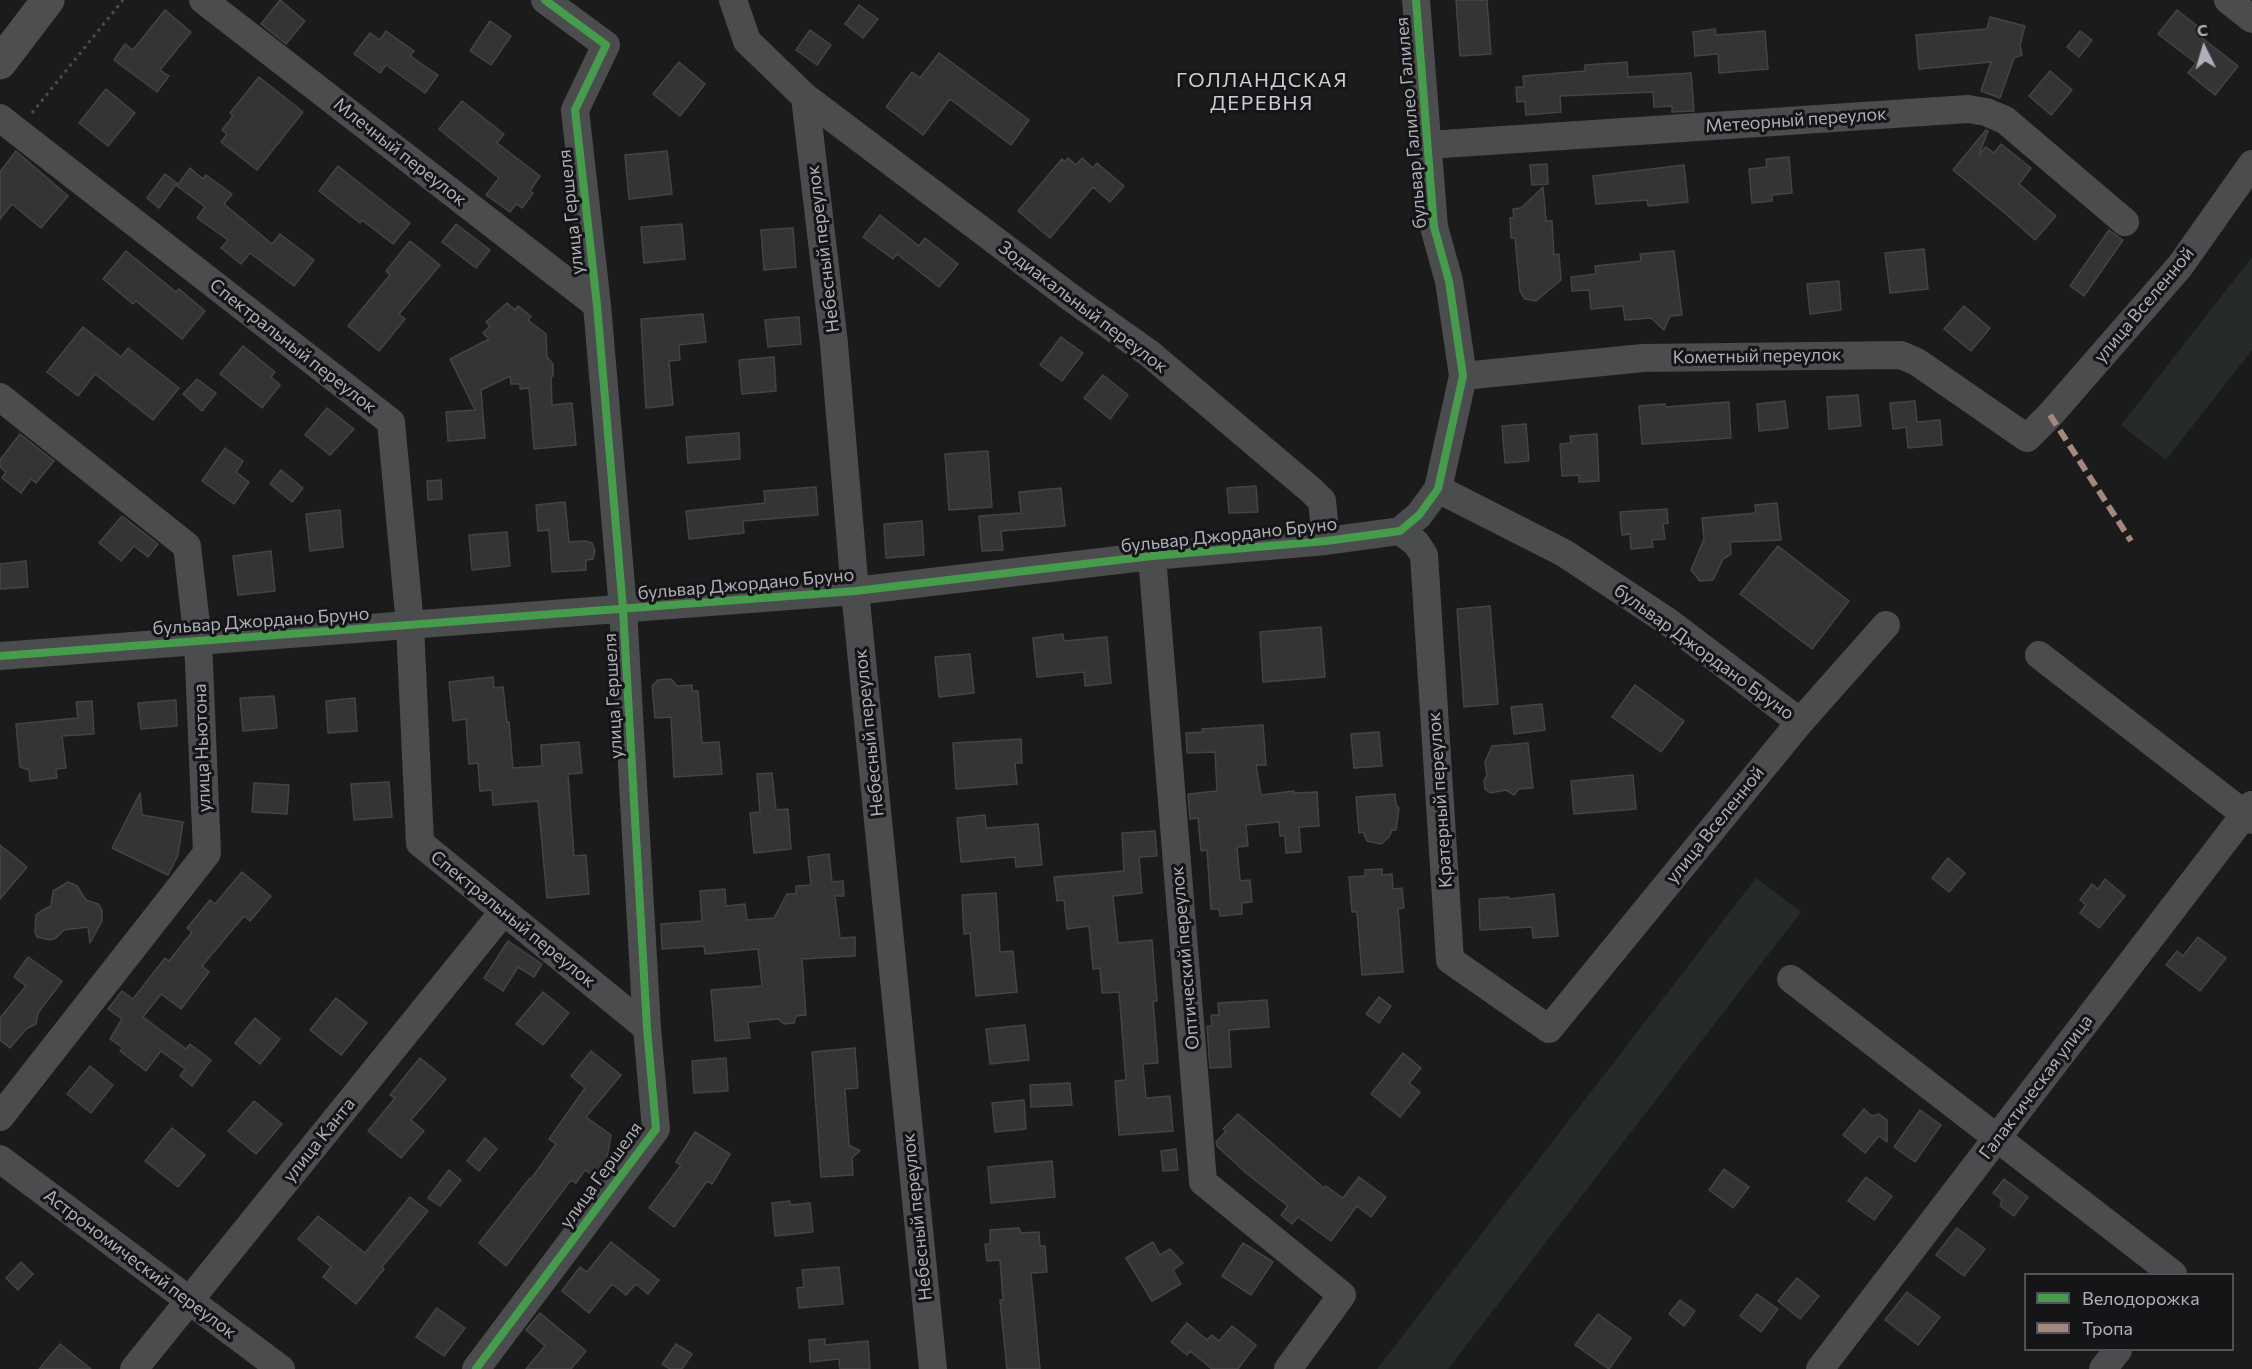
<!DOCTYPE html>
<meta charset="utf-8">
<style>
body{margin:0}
#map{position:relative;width:2252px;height:1369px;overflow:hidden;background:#1b1b1b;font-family:Commissioner,sans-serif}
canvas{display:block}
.legend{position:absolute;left:2024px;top:1273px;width:210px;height:78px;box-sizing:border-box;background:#151517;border:2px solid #525358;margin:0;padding:8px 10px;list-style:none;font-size:18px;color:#aeafba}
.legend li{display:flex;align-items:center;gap:12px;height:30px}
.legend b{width:30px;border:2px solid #525358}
.north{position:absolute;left:2174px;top:18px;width:60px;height:60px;-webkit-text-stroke:4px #151517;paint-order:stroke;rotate:355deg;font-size:16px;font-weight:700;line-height:24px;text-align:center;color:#aeafba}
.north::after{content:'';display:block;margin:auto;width:21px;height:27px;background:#aeafba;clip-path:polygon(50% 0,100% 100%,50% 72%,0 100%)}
</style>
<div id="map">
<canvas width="2252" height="1369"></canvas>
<ul class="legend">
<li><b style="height:8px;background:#469c4c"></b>Велодорожка</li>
<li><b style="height:8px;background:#a5887d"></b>Тропа</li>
</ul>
<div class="north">С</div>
</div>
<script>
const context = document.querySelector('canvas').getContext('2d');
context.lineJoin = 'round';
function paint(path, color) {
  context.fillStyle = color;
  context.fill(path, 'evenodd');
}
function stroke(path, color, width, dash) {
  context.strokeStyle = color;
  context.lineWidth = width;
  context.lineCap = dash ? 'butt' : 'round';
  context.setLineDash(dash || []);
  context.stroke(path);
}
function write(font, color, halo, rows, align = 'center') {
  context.font = font + ' Commissioner,sans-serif';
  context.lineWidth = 6;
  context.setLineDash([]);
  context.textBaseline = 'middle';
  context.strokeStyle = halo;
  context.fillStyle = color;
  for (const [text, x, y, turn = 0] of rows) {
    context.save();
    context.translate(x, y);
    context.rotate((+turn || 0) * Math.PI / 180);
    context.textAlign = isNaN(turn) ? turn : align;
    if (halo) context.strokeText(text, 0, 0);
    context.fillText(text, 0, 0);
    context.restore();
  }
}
const green = new Path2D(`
 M2252,257V350L2166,460L2121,425Z
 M1756,878L1801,912L1448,1369H1377Z`);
const building = new Path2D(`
 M280,0L305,21L286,44L261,24Z
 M1456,0H1487L1491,54L1460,56Z
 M859,5L878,19L863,38L845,24Z
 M165,10L191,32L160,70L169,76L157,92L114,60L125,44L133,50Z
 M2177,10L2201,29L2197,34L2238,66L2215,95L2188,73L2196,63L2158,34Z
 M1990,17L2025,26L2020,45L2022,55L2014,58L2000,98L1981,91L1991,62L1919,69L1916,35L1987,29Z
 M490,21L511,36L491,65L470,51Z
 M1715,29L1716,35L1765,31L1768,69L1719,73L1718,54L1695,56L1693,32Z
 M810,30L831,45L817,65L796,50Z
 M386,31L414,51L410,56L438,75L425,93L386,65L380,73L354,54L370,33L380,40Z
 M2080,31L2092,40L2079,57L2067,47Z
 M939,53L1029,120L1011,145L950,99L923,135L886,107L912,72L920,78Z
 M679,62L705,84L680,116L653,94Z
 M1627,62L1628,77L1691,73L1694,111L1672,112V106L1654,107L1653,92L1560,96L1561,112L1526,115L1525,101L1517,102L1516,87H1524L1523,76L1585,71V65Z
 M2050,71L2072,90L2051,115L2029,96Z
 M259,77L303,112L257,170L221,142L227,134L222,130L233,116L230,113Z
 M106,89L135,113L108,146L79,123Z
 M462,101L504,134L497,143L540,176L530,191L533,193L522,208L516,204L510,212L486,195L499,178L439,129Z
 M1986,130L1988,131L1979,155L1986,147L1994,153L2001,144L2031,168L2019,184L2056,216L2035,240L2006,214L1953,170Z
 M16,151L68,196L41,228L12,204L0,219V172Z
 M667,151L672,194L629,199L625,155Z
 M1789,157L1792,193L1772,195V201L1752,203L1749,169L1767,167L1766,159Z
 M1068,158L1076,165L1082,158L1093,168L1097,163L1124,186L1110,202L1093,187L1050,238L1018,211L1062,159L1065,162Z
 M1547,164L1548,184L1532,185L1530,165Z
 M1684,165L1688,202L1648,206L1647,200L1596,204L1593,176Z
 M338,166L410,223L393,244L362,220L360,223L319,191Z
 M190,168L203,179L206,175L232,194L224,204L272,244L280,234L314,260L294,286L250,253L241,264L221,248L228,240L197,218L205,207L177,186Z
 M165,174L177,183L159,208L147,198Z
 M1543,187L1546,221H1552L1554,255L1559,254L1561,280L1536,301L1525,299L1520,291L1515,238H1511L1510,218H1514L1513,209L1521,208Z
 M880,215L919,246L925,238L958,264L939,287L897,254L893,259L863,237Z
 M456,224L490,250L476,268L442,242Z
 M682,224L685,259L644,263L641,227Z
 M793,228L796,267L764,270L761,230Z
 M2109,230L2123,240L2084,296L2070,286Z
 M410,241L440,265L399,314L405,319L379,351L348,326L390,275L386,271Z
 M1924,249L1928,289L1890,293L1885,253Z
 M126,251L176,292L179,289L205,311L182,339L136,301L133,304L103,279Z
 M1674,251L1682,315L1670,316L1664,330L1651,318L1625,320L1623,306L1591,309L1589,290L1572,291L1571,277L1596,274L1595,266L1641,261L1640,254Z
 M1839,281L1841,310L1810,314L1807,284Z
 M507,303L515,310L518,306L531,316L528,320L546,334L547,357L553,364V376H551L552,405L572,403L576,445L534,449L529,388L520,389V384H511L510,376L481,390L485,438L448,441L446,412L475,410L450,359L489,339L483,333L490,326L486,322Z
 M1964,306L1990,328L1971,351L1944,329Z
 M703,314L706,342L679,345L680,360L669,361L673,405L646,408L641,319Z
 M799,317L801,344L768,347L765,320Z
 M83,327L121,357L128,348L179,388L153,420L95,374L78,396L47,372Z
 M1061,337L1083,353L1062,381L1040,365Z
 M243,346L275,372L271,377L280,385L262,408L220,374Z
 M774,357L776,391L742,394L739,360Z
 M1103,375L1128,395L1110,419L1084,398Z
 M197,379L216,393L202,411L183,394Z
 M1858,395L1861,426L1829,429L1827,397Z
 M1785,401L1788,428L1759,431L1757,404Z
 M1915,401L1917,422L1940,420L1942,445L1908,448L1906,427L1893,429L1890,403Z
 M1729,402L1731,438L1642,444L1639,406L1665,404L1666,407Z
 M327,408L354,429L330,455L305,435Z
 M1526,424L1529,461L1505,463L1502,426Z
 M739,433L740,459L688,463L686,437Z
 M20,434L54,461L36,483L31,479L21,493L2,478L6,472L0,467V460Z
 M1597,434L1599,481L1579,482V475L1562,476L1560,444L1571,443L1570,436Z
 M225,448L243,461L236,472L249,482L234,504L202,481Z
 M988,451L992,507L949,510L945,454Z
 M281,470L303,488L292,502L270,484Z
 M441,480L442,499L428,500L427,481Z
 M1256,486L1258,512L1229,513L1227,488Z
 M816,487L818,515L743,521L744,533L689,539L686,511L765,503L764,491Z
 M1061,488L1065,526L1001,531L1003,550L982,551L979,516L1021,513L1019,492Z
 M565,502L569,542L585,541L592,543L595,551L593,559L586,560V570L552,572L549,530L538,531L536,505Z
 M1777,503L1781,540L1730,542L1731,554L1723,559L1713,580L1700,581L1691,570L1704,539L1702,518L1756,513L1755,505Z
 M1667,509L1668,523L1663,524L1665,539L1652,540L1653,547L1631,549L1630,534L1622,535L1620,512Z
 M340,510L343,547L310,551L306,514Z
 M122,516L158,544L148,557L134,546L121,561L99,543Z
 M922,521L924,555L886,558L884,524Z
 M507,532L510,566L472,570L469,535Z
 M1778,546L1849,601L1812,649L1740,594Z
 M271,551L275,591L238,595L233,556Z
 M26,561L28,587L0,589V564Z
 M1490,606L1498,704L1464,707L1457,609Z
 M1321,627L1325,677L1263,682L1260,632Z
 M1063,634L1064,641L1107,637L1111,683L1085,686L1084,672L1037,677L1033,638Z
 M970,654L974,693L939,697L935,657Z
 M493,677L494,688L503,687L507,722H509L513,768L542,766L541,745L579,742L582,773L568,774L574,856L586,855L589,894L547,898L538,801L493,805L492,790L480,791L478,763L469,764L466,719L453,721L449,682Z
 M671,679L677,686L692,685V691H698L702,743L719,742L722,774L674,777L671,717L655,718L652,686L658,680Z
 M1635,685L1684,721L1661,752L1612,717Z
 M274,696L277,728L243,731L240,698Z
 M355,698L357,731L328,733L326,701Z
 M176,700L177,726L141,729L138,703Z
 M92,701L94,734L62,736L66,768L56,769L57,778L30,781L29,770L20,767L16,724L78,718L76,702Z
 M1542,704L1545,730L1514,734L1511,707Z
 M1263,725L1266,765H1256L1261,795L1294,791V793L1317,792L1319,826L1299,827L1301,852L1286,853L1285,836H1280L1279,822L1246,825L1248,846L1237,847L1240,881L1250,880L1252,902L1242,903V914L1220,916L1219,909H1211L1207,850L1201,851L1198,818L1190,819L1188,794L1217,791L1215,752L1187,753L1186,733L1203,732L1202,729Z
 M1379,732L1382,766L1354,768L1351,734Z
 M1021,739L1022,763H1015L1017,784L956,789L953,743Z
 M1528,743L1533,788L1519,789L1514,795L1506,790L1490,793L1485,789L1484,780L1487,776L1485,762L1492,746Z
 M772,773L776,810L788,809L791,849L754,853L750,813L760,812L757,774Z
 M1633,775L1636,809L1574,814L1571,781Z
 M389,782L392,817L354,820L351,784Z
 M254,783L289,785L287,814L252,812Z
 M140,793L142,815L183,822L178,855L168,875L112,848Z
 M1395,794L1396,805L1399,808L1396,830H1392L1389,837L1381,844L1367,841L1363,832L1359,833L1356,797Z
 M985,815L986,828L1038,824L1042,865L1016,867L1015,857L961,862L957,818Z
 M1155,831L1157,856L1139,857L1142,893L1113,896L1118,943L1152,940L1157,1001H1153L1158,1063L1143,1064L1146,1098L1170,1096L1173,1131L1119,1135L1115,1081L1126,1080L1119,992L1102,993L1100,968L1093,969L1089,926L1067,929L1064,900L1057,901L1054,877L1124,871L1122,833Z
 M0,845L27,867L0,899Z
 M829,854L832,882L843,881L844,896H835L840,938L855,937V956L802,959L806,1015L796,1016L794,1023L784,1024L778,1019L748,1022L750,1038L715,1041L711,990L762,986L758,949L705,954L704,946L662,949L661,924L702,921L700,891L725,889L726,906L745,904L747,920L774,918L787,894H796V886L811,885L808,857Z
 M1948,858L1965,873L1949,892L1932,878Z
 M1382,869V875L1392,874L1393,889L1402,888L1404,908L1398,909L1403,972L1362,975L1357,912H1352L1349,877L1365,876V870Z
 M242,872L271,896L250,921L244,916L202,966L209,972L181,1009L161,994L143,1017L186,1049L190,1044L211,1060L192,1086L180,1076L185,1069L161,1051L146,1071L120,1051L123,1048L110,1039L122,1019L108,1009L122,991L133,999L165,958L169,961L192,932L187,928L210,900L215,904Z
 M2105,879L2125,896L2099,928L2080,913L2086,905L2080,900L2092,884L2098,889Z
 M68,882L77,886L86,900L98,904L102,910V921L90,943L88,927L64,930L56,938L50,940L37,937L35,932L36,915L41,911L51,906L53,891Z
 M996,893L1000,952L1013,951L1017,992L976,996L970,933L964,934L962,895Z
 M1554,894L1558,936L1533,938L1532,927L1480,930L1479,899L1509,897V899Z
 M2198,937L2226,958L2200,991L2166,965L2177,951L2183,956Z
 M508,941L542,964L534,977L518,967L503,991L484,978Z
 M28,957L62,981L38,1013L36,1024L26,1029L10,1048L0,1040V1018L26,986L14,977Z
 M543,992L569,1013L543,1045L516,1024Z
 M1379,997L1391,1006L1379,1023L1366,1014Z
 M336,998L367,1023L341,1055L310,1030Z
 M1267,1000L1269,1027L1229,1030L1231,1067L1210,1068L1207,1026H1212L1211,1015H1219L1218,1003Z
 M255,1018L280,1039L260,1064L235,1043Z
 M1025,1025L1029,1060L990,1064L986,1029Z
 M855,1048L858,1088L845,1089L849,1145L860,1151L852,1158L853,1175L821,1177L812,1052Z
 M591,1051L621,1075L586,1117L611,1135L606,1163L596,1177L585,1170L576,1183L571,1180L506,1266L479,1243L530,1178L531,1179L556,1144L549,1139L585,1088L571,1076Z
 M1403,1053L1421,1068L1409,1083L1420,1092L1400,1117L1371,1094Z
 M420,1058L446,1079L411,1120L424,1131L401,1158L368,1131L395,1098L390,1095Z
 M726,1058L728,1091L694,1093L692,1061Z
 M90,1066L113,1085L91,1113L67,1094Z
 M1070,1083L1072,1105L1031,1107L1030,1085Z
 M1024,1100L1026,1129L995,1132L992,1103Z
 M254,1101L282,1124L256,1154L228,1131Z
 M1864,1109L1872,1116L1879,1114L1887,1120V1142L1879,1136L1865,1153L1843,1135Z
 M1920,1110L1941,1125L1915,1162L1894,1147Z
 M1238,1114L1324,1188L1326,1186L1343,1198L1359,1177L1386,1197L1371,1217L1357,1206L1331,1241L1298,1217L1292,1224L1281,1215L1288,1206L1246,1173L1217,1146L1216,1142L1226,1131L1223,1129Z
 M172,1128L205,1155L178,1187L145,1161Z
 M695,1132L730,1154L712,1184L707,1181L674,1227L649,1208L681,1165L676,1162Z
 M485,1138L497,1149L479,1171L467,1161Z
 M1176,1149L1178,1170L1163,1171L1161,1151Z
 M1052,1161L1055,1197L991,1203L988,1167Z
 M1724,1169L1749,1187L1733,1208L1709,1190Z
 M449,1170L461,1180L440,1206L428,1198Z
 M1866,1177L1892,1196L1874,1220L1848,1201Z
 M2004,1179L2028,1197L2014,1216L2000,1206L2002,1200L1993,1193Z
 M410,1197L428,1211L382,1267L384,1269L356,1304L323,1277L331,1267L298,1239L318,1216L365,1253Z
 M790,1201V1205L810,1203L813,1232L775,1236L772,1203Z
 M1019,1228L1021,1233L1039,1232L1040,1246H1045L1047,1272L1031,1273L1040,1369H1007L1000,1300H1003L1000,1260L987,1261L985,1244H990V1230Z
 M1957,1228L1985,1249L1964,1276L1936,1255Z
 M611,1242L659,1280L648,1294L636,1284L626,1295L612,1284L589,1313L562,1291L580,1267L587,1272Z
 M1153,1242L1160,1255L1170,1249L1183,1263L1173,1270L1181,1284L1152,1301L1126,1258Z
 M1243,1243L1273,1262L1251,1295L1222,1276Z
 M21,1262L33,1274L18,1290L6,1278Z
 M839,1267L843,1304L799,1308L797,1288L804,1287L802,1270Z
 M1797,1278L1819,1296L1800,1319L1778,1301Z
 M1907,1292L1940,1317L1918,1345L1885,1320Z
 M1757,1294L1778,1309L1761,1332L1740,1316Z
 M1680,1300L1695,1311L1684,1326L1669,1314Z
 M437,1308L465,1328L444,1356L416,1337Z
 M540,1313L586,1351L571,1369H526L545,1346L526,1330Z
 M1598,1314L1631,1338L1609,1369L1575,1345Z
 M1187,1323L1207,1340L1212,1335L1219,1341L1232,1326L1256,1345L1238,1369H1212L1190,1351L1187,1355L1171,1342Z
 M825,1339V1345L868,1341L870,1369H840L839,1359L810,1362L809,1340Z
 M60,1344L91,1369H39Z
 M676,1344L692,1354L682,1369H670L662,1364Z`);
const path = new Path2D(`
 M32,113L123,0`);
const minor = new Path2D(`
 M203,0L597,305
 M733,0L747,41L805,97L1070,297L1150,354L1312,491L1322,501L1326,541
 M2228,0L2252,19
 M805,97L834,344L855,591L933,1369
 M0,118L391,422L410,625L420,843L647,1028
 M1428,145L1968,109L1986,112L2005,120L2125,222
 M1463,376L1643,358L1901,355L1917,362L2027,438L2050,415L2180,266L2252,164
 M0,397L187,546L198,641L207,853L0,1117
 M1438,489L1564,553L1667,621L1800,722
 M1400,531L1416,543L1424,555L1450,960L1549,1029L1800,722L1886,625
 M1152,556L1203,1182L1342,1295L1288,1369
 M2039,655L2252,820
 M0,656L855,591L1152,556L1326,541L1400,531L1419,515L1438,489L1463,376L1449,281L1434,227L1416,0
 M1791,979L2173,1274
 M0,1159L281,1369
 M134,1369L504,911
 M476,1369L656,1129L647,1028L623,609L597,305L575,110L606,45L545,0
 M1820,1369L2252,805
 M2103,1369L2118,1350`);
const major = new Path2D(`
 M0,63L48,0`);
const quiet = new Path2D(`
 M2050,415L2131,541`);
const cycleway = new Path2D(`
 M0,656L855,591L1152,556L1326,541L1400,531L1419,515L1438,489L1463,376L1449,281L1434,227L1416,0
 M476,1369L656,1129L647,1028L623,609L597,305L575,110L606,45L545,0`);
const streetNames = [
 ["Метеорный переулок",1796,120,-4],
 ["бульвар Галилео Галилея",1411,123,-95],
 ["Млечный переулок",400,152,38],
 ["улица Гершеля",571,212,-96],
 ["Небесный переулок",823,249,-97],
 ["улица Вселенной",2144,305,-50],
 ["Зодиакальный переулок",1083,307,37],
 ["Спектральный переулок",293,346,38],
 ["Кометный переулок",1757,356,-1],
 ["бульвар Джордано Бруно",1229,535,-6],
 ["бульвар Джордано Бруно",746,584,-5],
 ["бульвар Джордано Бруно",261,621,-4],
 ["бульвар Джордано Бруно",1704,652,36],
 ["улица Гершеля",613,696,-93],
 ["Небесный переулок",869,733,-96],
 ["улица Ньютона",202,748,-92],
 ["Кратерный переулок",1440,800,-94],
 ["улица Вселенной",1715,825,-51],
 ["Спектральный переулок",513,919,39],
 ["Оптический переулок",1185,958,-95],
 ["Галактическая улица",2036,1087,-53],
 ["улица Канта",319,1140,-51],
 ["улица Гершеля",601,1175,-54],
 ["Небесный переулок",917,1217,-96],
 ["Астрономический переулок",140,1264,37]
];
const neighbourhoodNames = [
 ["ГОЛЛАНДСКАЯ",1262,80],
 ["ДЕРЕВНЯ",1262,103]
];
paint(green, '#252b26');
paint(building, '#343435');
stroke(building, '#444447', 1.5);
stroke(path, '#4c4c4f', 3, [3, 4.5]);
stroke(minor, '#4b4c4d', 28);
stroke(major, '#4e4e51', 33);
stroke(quiet, '#a5887d', 6, [12, 6]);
stroke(cycleway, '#469c4c', 8);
write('18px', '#aeafba', '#151517', streetNames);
context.letterSpacing = '1.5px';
write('20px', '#cecfd6', '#151517', neighbourhoodNames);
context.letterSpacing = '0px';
</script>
